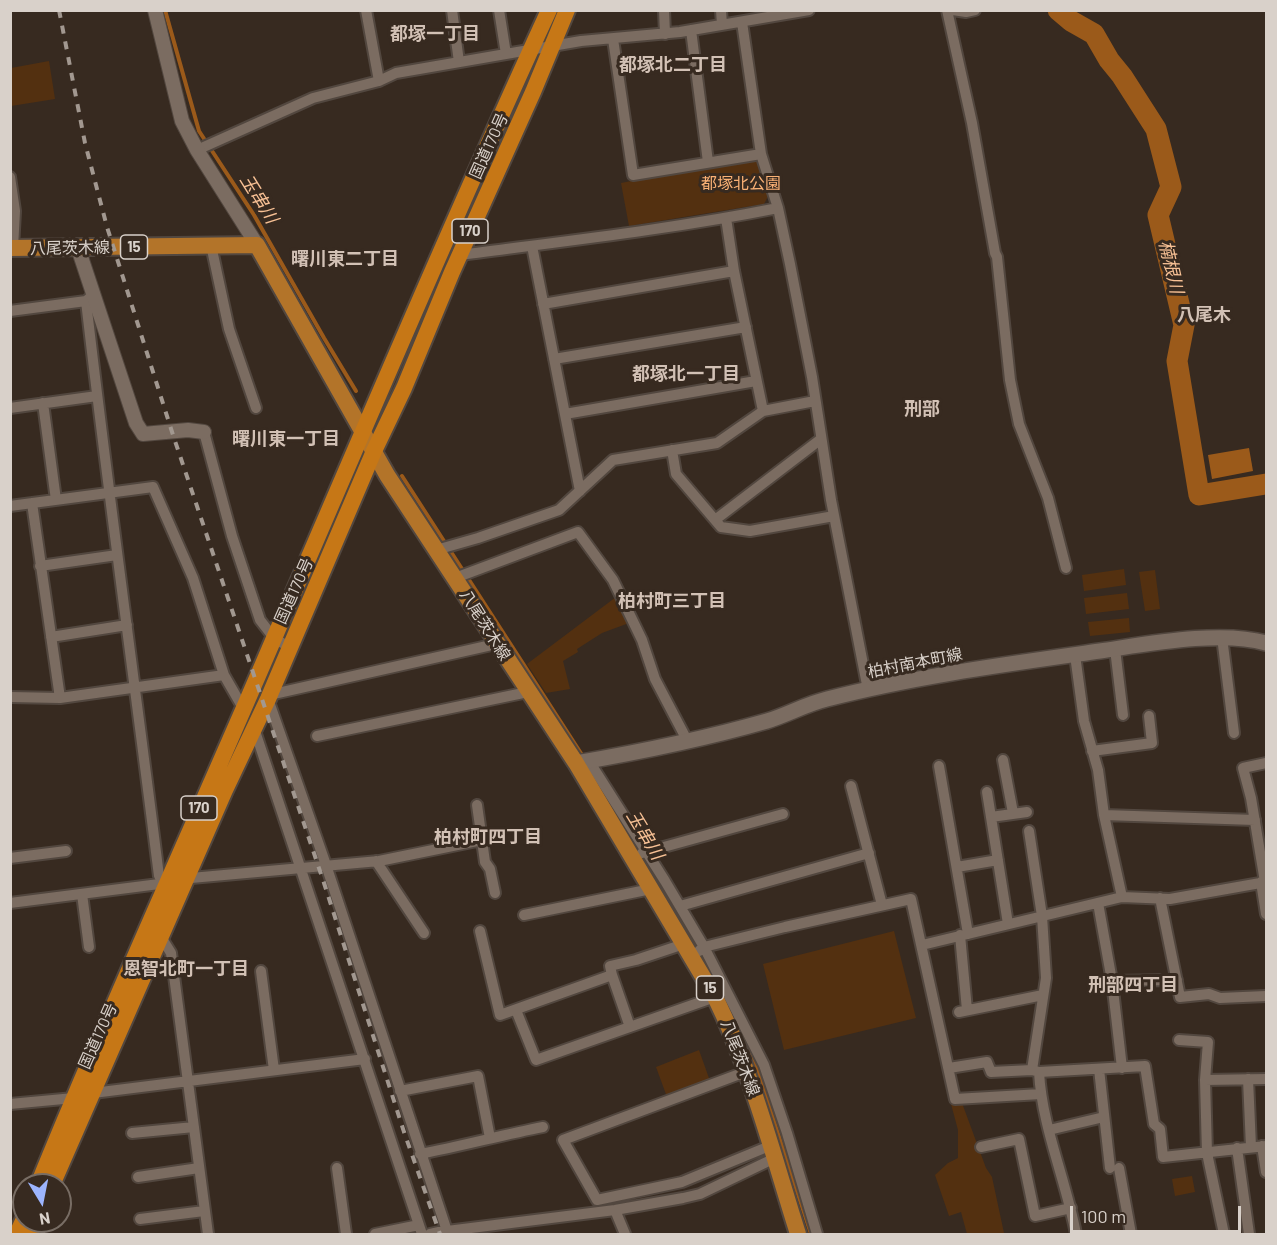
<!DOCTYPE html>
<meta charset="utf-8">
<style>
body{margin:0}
#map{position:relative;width:1277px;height:1245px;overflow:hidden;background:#372a20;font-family:Barlow,sans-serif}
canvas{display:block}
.frame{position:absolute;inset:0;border:12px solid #d9d1ca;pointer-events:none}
.north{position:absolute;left:12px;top:1173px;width:60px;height:60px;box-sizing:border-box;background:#372a20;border:2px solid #786d64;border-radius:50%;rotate:170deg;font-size:16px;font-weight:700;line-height:24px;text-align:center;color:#d9d1ca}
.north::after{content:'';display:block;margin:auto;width:21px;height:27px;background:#9cb4fd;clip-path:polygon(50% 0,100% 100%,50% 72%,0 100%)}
.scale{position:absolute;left:1070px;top:1206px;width:171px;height:27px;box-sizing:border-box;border:3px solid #d9d1ca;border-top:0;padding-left:8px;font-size:18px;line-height:21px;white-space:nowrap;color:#d9d1ca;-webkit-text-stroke:4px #372a20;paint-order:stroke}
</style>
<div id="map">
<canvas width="1277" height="1245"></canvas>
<div class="frame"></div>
<div class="north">N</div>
<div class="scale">100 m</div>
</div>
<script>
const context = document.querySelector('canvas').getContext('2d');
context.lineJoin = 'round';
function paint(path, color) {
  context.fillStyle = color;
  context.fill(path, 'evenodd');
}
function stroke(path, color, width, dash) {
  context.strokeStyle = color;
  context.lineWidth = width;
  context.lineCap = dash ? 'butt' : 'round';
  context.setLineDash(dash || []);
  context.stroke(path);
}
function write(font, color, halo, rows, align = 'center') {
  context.font = font + ' Barlow,"Noto Sans JP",sans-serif';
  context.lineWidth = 6;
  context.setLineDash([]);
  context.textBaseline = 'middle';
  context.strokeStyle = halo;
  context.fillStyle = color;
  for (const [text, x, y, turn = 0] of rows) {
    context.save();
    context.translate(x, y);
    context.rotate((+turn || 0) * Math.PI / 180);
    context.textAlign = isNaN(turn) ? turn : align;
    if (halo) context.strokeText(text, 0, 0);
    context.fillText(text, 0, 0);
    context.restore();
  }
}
const green = new Path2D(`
 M49,61L55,99L11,106V68Z
 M753,158L761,161L769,194L764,204L629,226L621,183Z
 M1124,569L1126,585L1084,591L1082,575Z
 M1155,570L1160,609L1145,611L1139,572Z
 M1127,593L1129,609L1086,614L1084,598Z
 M616,597L629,623L602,633L577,649L578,652L563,661L570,689L546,693L527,664Z
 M1129,618L1130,632L1090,636L1088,622Z
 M894,931L916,1018L784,1050L763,964Z
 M699,1050L710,1081L667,1097L656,1067Z
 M962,1103L986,1168L992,1177L1004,1233L967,1234L961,1212L949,1216L935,1175L948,1163L958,1158V1130L951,1104Z
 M1192,1176L1195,1192L1175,1196L1172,1179Z`);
const water = new Path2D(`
 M1249,448L1253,471L1212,479L1208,455Z`);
const stream = new Path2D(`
 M165,10L199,131L254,215L324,338L356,391
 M402,476L584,758
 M642,855L712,975
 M750,1048L811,1234`);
const river = new Path2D(`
 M1058,10L1071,21L1094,34L1109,60L1122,76L1156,129L1171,187L1158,215L1184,325L1177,361L1199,495L1266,484`);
const minor = new Path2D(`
 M366,10L379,81
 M452,10L459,62
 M499,10L506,54
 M664,10L665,34
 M721,10L722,25
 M947,10L972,123L995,253L997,257L1010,380L1019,424L1048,498L1066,568
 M953,10L966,12L975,10
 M742,22L761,154L778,208L790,264L812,377L831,500L868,690
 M691,30L708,162
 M613,39L633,175L761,154
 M197,150L313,98L379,81L396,73L581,41L680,32L809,10
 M10,177L15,211L13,248
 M726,218L734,271L763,411
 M211,245L229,329L256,408
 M532,246L580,491
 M460,255C566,241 673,229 778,208
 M94,294L86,301C108,493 135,684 159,876L169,880L379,861L482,840
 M543,304L734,271
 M10,311L86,301
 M554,359L746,327
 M43,403L56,500
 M10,408L97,396
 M565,414L756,381
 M204,432L232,536L260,620L274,638L289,647
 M672,450L676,474L721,527L750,531L834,516
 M32,503L60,698
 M10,506L153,487L193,578L224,675L243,708
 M715,520L821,439
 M436,550L478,538L559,510L613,460L717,443L763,411L815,401
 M40,566L117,555
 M455,578L578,532L613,580L642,640L655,679L688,742
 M51,637L127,625
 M1222,637L1234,733
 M1115,649L1123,715
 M1075,655L1084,721L1098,770L1104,815L1122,897
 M269,695L496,644
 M10,697L60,698L224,675
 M268,699L326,865L447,1231
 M254,728L419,1225
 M317,736L528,692
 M1092,751L1152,743L1149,716
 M1003,760L1013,813
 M589,761L665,881L704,947L764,1065L787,1133L817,1234
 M939,766L968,934
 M851,786L882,905
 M987,792L1008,924
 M477,805L485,862L490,869L495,893
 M1104,815L1255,820
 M991,817L1027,812
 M1029,831L1042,916L1046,978L1032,1070
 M642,853L783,814
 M10,858L66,851
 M376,861L424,933
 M957,867L998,860
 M1261,882L1266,914
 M1265,882L1251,798L1243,768L1266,763
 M82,894L89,947
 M1160,898L1180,997L1209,994L1220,998L1266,996
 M10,903L167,883
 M1098,903L1112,981L1122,1068
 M680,906L869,853
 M524,915L651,889
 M480,931L500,1015L612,975L610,966L636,960L684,944
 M960,935L967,1010
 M161,937L171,953L208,1234
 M922,945L1122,897L1170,899L1266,882
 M699,951L704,947L785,927L911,899L955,1099L1041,1094
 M261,971L274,1070
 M612,975L630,1027
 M1112,981L1177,980
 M516,1010L536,1060L715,997
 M959,1012L1043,995
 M1179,1040L1208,1042L1205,1080L1207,1153L1224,1234
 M949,1068L987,1062L991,1072L1032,1070L1039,1072L1145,1066L1154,1124L1160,1129L1163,1157L1266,1146
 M1099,1069L1110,1168
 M745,1072L563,1140L597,1200L682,1182L772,1145
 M1039,1072C1042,1127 1066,1180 1076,1234
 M1248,1079L1251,1147
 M1205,1080L1266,1079
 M400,1091L478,1076L490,1138
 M93,1093L365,1059
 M10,1104L74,1098
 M1049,1130L1104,1117
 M132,1133L194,1127
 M1262,1146L1266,1172
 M981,1147L1019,1139L1035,1216L1071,1208
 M1237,1148L1249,1234
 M420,1154C462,1146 502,1135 543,1127
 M337,1168L346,1234
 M1119,1168L1131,1234
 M138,1177L199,1168
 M615,1210L625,1234
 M140,1219L204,1211
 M375,1234L419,1225L422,1234
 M430,1234L439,1232L615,1210L683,1198L700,1194L775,1158`);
const tertiary = new Path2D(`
 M155,10L182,121L197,150L257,245
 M78,248L136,423L143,434L188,430L204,432`);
const secondary = new Path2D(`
 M576,763C640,752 704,739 767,721C787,715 806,704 827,699C916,676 1008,664 1100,651C1148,644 1220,630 1266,643`);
const primary = new Path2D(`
 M10,248L257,245L387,475L576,763L715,997C752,1072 773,1155 798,1234`);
const trunk = new Path2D(`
 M38,1185C113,1000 197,819 275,636C365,427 454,217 549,10
 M52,1185L225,790L268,699L374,451L404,388L452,272L533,92L567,10
 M17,1234L24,1219
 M30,1234L36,1221`);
const rail = new Path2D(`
 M59,10L85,143L107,227L173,435L324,883L404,1132L440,1234`);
const shields = [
 [470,231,36],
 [134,247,27],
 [199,808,36],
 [710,988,27]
];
const shieldNames = [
 ["170",470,231],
 ["15",134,247],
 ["170",199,808],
 ["15",710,988]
];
const streetNames = [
 ["国道170号",489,146,-66],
 ["八尾茨木線",70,248,-1],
 ["国道170号",294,591,-66],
 ["八尾茨木線",485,625,58],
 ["柏村南本町線",915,663,-11],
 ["国道170号",98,1036,-66],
 ["八尾茨木線",740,1058,69]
];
const parkNames = [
 ["都塚北公園",741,184]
];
const neighbourhoodNames = [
 ["都塚一丁目",435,34],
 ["都塚北二丁目",673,65],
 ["曙川東二丁目",345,259],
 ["八尾木",1204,315],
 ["都塚北一丁目",686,374],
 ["刑部",922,409],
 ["曙川東一丁目",286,439],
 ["柏村町三丁目",672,601],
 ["柏村町四丁目",488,837],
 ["恩智北町一丁目",186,969],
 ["刑部四丁目",1133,985]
];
const waterNames = [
 ["玉串川",259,199,58],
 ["楠根川",1171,267,77],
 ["玉串川",645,835,59]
];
paint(green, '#533010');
paint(water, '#9b5a1a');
stroke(stream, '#9b5a1a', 4);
stroke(river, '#9b5a1a', 21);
stroke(minor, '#52473f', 14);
stroke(tertiary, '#52473f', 16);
stroke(secondary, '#52473f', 18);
stroke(primary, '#52473f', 20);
stroke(trunk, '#52473f', 20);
stroke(minor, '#7b6c61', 10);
stroke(tertiary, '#7b6c61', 14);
stroke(secondary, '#7b6c61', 15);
stroke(primary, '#b37429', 16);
stroke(trunk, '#c67716', 16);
stroke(rail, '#a29890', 4, [8, 8]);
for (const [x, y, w] of shields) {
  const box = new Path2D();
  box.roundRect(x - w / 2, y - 12, w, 24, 4.5);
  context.fillStyle = '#372a20';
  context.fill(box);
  stroke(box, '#d9d1ca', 1.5);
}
write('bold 15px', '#d9d1ca', null, shieldNames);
write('16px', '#d9d1ca', '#372a20', streetNames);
write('16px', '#fab175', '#372a20', parkNames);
write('bold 18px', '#d2c1b5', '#372a20', neighbourhoodNames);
write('italic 18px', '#f8c195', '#372a20', waterNames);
</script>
